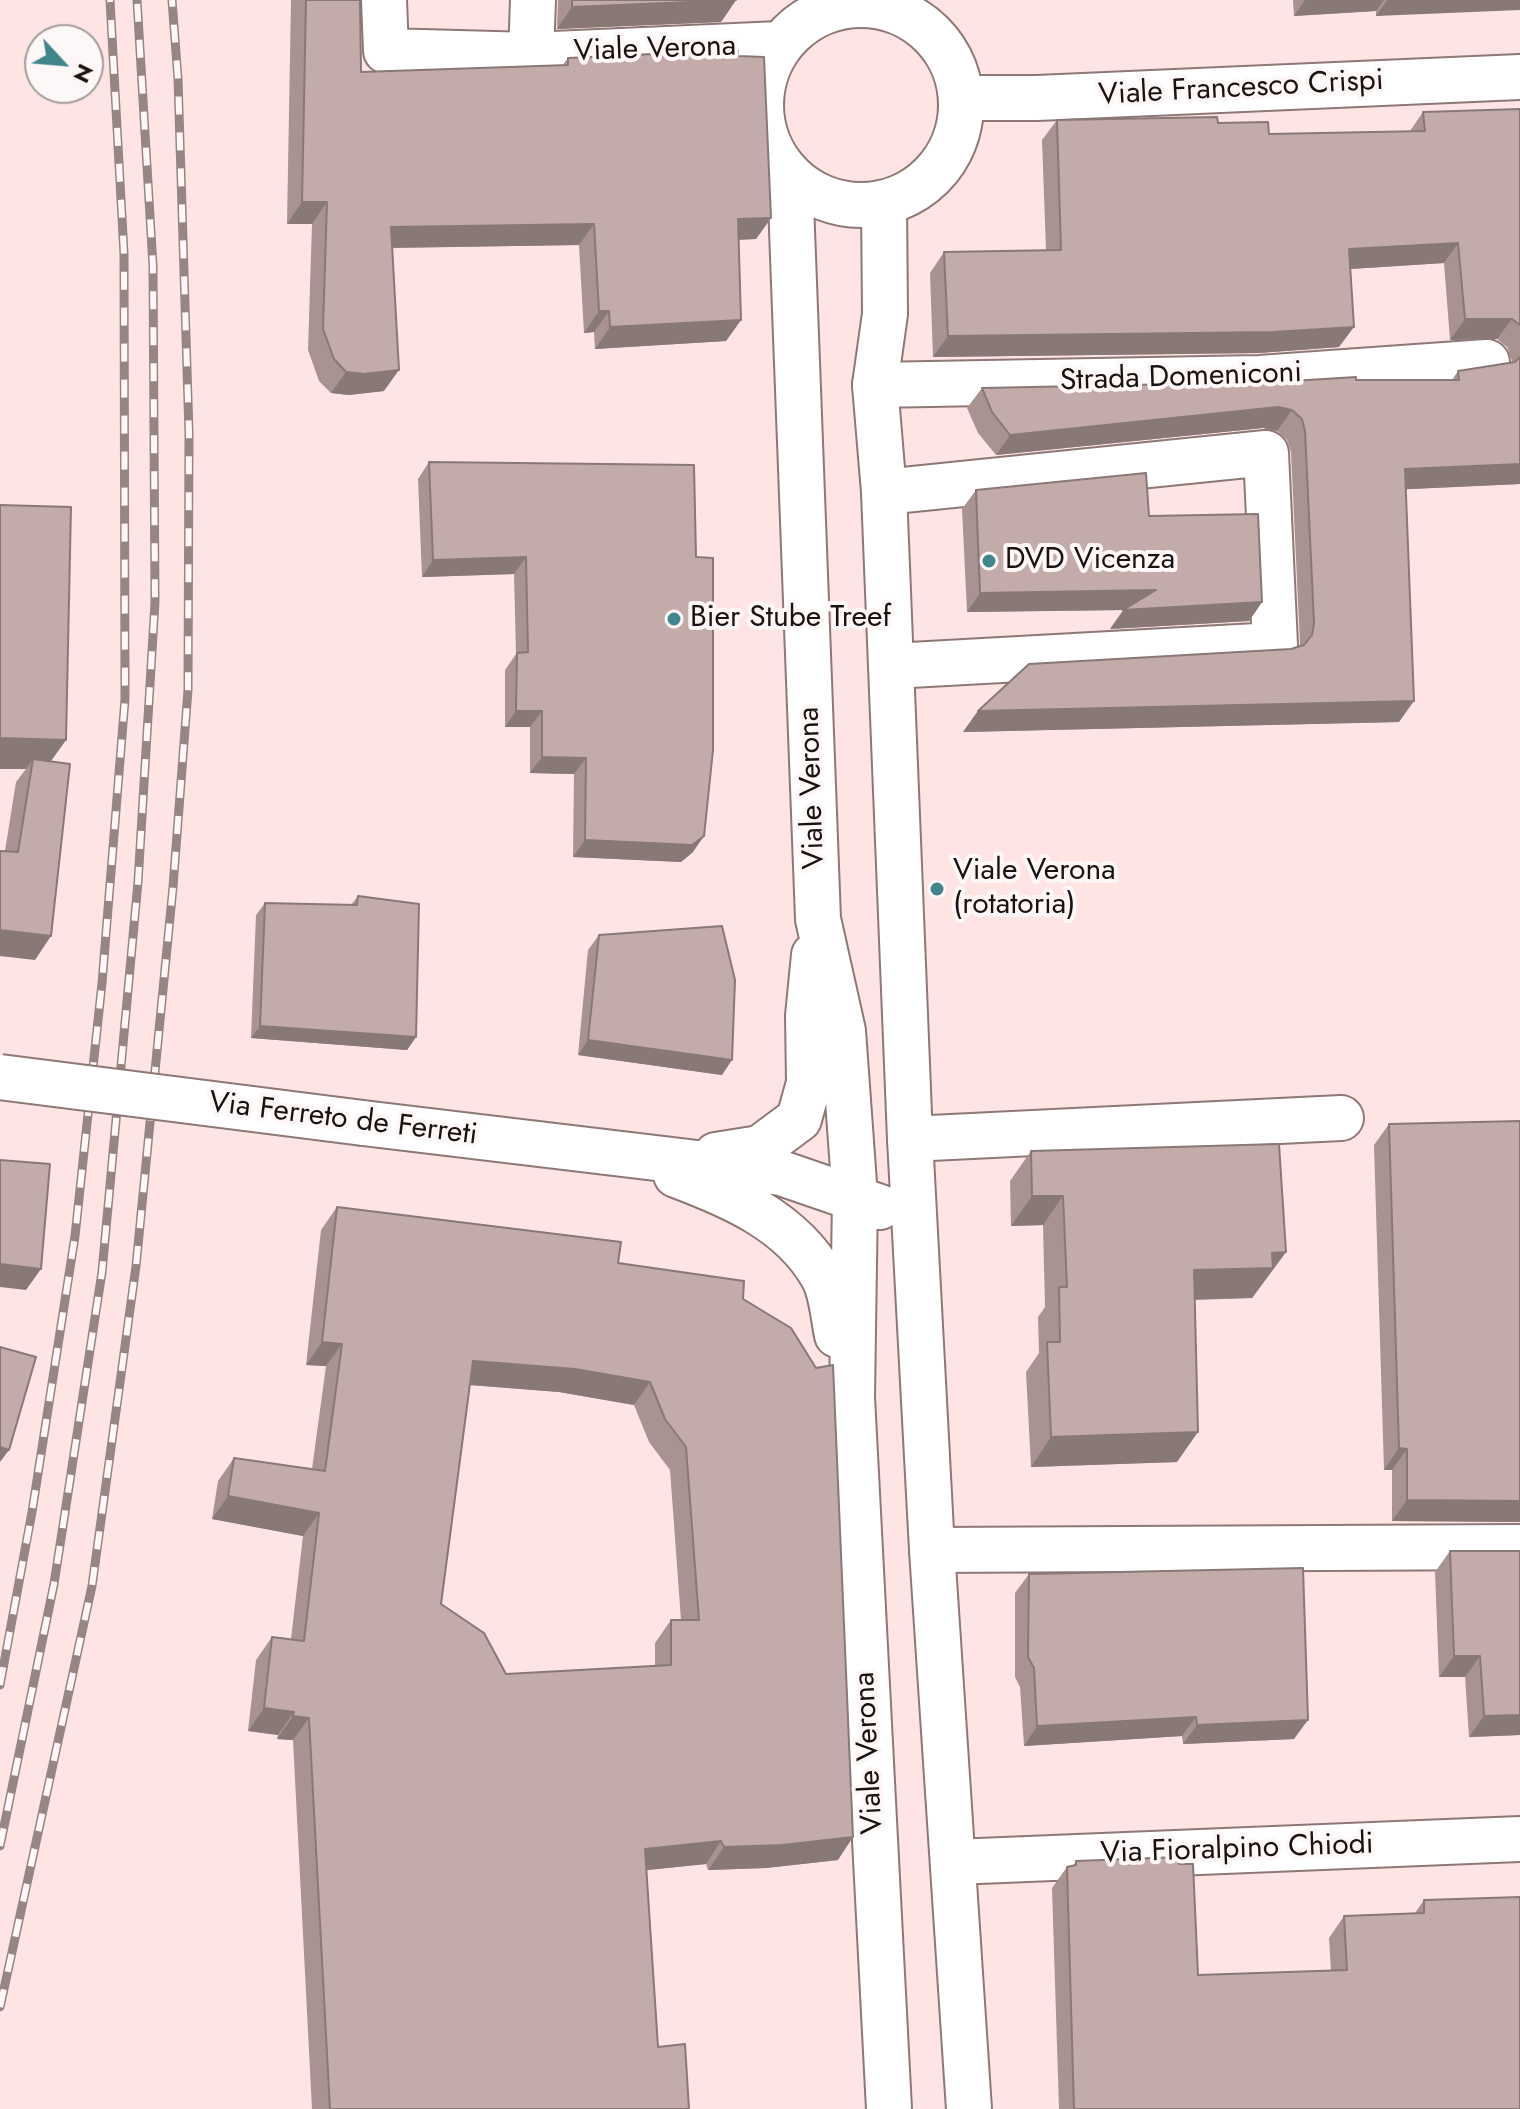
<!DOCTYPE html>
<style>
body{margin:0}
#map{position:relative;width:1520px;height:2109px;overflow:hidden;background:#fee5e3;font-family:Jost,sans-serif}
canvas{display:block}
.north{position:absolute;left:24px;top:24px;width:80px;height:80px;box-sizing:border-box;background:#fdf8f7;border:2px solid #a29c9b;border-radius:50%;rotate:116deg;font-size:22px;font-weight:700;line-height:32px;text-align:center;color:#1a1211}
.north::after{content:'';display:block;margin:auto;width:28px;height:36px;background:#3f868d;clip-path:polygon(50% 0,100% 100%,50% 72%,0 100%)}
</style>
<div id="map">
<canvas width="1520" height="2109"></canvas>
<div class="north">N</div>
</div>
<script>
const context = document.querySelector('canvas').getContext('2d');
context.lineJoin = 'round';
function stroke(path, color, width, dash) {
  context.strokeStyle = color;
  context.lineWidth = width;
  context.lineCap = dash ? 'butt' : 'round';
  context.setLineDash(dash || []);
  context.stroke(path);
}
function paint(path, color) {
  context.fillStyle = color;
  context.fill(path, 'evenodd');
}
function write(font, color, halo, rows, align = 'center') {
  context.font = font + ' Jost,sans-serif';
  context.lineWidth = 8;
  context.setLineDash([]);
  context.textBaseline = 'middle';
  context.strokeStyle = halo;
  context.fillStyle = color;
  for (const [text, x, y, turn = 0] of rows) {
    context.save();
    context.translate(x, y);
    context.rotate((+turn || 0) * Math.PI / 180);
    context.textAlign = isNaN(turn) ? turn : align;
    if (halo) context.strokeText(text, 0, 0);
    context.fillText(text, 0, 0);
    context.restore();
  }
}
const street = new Path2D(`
 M384,0L386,51L531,55L780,44
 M531,55L533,0
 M875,385L1260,378L1487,362
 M884,492L1266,453L1275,645L892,666
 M910,1139L1341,1118
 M932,1550L1520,1547
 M954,1862L1520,1839`);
const secondary = new Path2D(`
 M761 105a100 100 0 1 1 200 0a100 100 0 1 1-200 0Z
 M962,98H1037L1520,77
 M790,177L818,919L843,1031L855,1197L852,1397L889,2109
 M884,203L885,314L875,385L884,492L910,1139L932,1550L969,2109
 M363,1123L781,1173L880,1207
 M716,1155L760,1148L799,1119L809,1083L808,1016L814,955
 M676,1175C732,1196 791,1221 822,1275C832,1291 833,1317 837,1335`);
const rail = new Path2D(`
 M0,1685L32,1512L75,1236L102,983L125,699L124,254L110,0
 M0,1846L54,1584L102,1272L138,882L155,602L153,266L137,0
 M0,2007L92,1586L136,1266L173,887L188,690L189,433L178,79L172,0`);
const secondaryBridge = new Path2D(`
 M0,1077L363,1123`);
const wall = new Path2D(`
 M291,0H360L361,72L562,66L568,58L738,56L771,218L756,239L739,240L741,320L726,341L595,349L594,332L584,333L579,245L393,248L384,391L349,395L331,393L319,381L308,350L312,224H287Z
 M558,0H736L721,22L557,29Z
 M1293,0H1520L1376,16V11L1294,16Z
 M1520,109V484L1406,489L1399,722L963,732L978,711L1291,649L1299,646L1300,644L1291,452L1287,440L1277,431L1263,428L996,455L978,433L967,408L982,388L1356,380H1452L1458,371L1511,363L1512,361L1507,347L1497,339L1450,340L1444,263L1350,269L1339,347L1259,353L933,357L930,273L944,252L1046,250L1042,140L1057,120L1218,123L1269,134L1410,131L1423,112Z
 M429,462L694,465L693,852L681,862L573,857L574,774L530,773V727H505V670L516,654L514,574L422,577L418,479Z
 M976,490L1149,516L1262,602L1249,621L1110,629L1123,610L967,612L962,509Z
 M0,505L66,740L51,761L35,960L5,851L16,782L26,769H0Z
 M358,896L416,1037L407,1050L251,1038L256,915L265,903L351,905Z
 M599,935L722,1075L578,1055L588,950Z
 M1520,1121V1522L1392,1521V1470H1384L1374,1145L1389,1124Z
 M1031,1151L1286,1252L1252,1298L1194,1300L1177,1462L1031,1467L1026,1372L1039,1353L1038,1317L1045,1307L1043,1225L1011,1226L1010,1181Z
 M337,1207L618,1263L743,1299L838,1860L766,1868L708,1870L706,1864L646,1870L658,2047L689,2109H312L293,1740L277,1739L278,1735L248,1731L256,1660L272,1637L291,1639L303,1536L212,1519L218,1481L234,1458L312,1469L326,1366L306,1365L321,1230ZM470,1385L559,1392L634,1405L649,1442L670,1470L681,1620H671L655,1643V1666L506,1674L441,1604Z
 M1450,1551H1520V1735L1469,1737L1465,1677H1439L1435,1572Z
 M1029,1574L1294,1739L1183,1744L1182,1736L1024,1746L1020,1687L1015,1677V1593Z
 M1076,1861L1198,1975L1331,1971L1329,1938L1344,1916L1415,1913L1424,1900L1520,2109H1059L1052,1888L1067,1867L1073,1866Z`);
const shadedWall = new Path2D(`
 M736,0L721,22L557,29L572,7Z
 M1305,0H1384L1376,11L1294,16Z
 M1387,0H1520V10L1376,16Z
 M302,202H327L312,224H287Z
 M771,218L756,239L723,240L738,219Z
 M594,224L579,245L376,248L391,227Z
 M1458,243L1444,263L1335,270L1349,249Z
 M599,311H609L594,332L584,333Z
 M1465,319H1512L1497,339L1450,340Z
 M741,320L726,341L595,349L610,327Z
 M1354,327L1339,347L1259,353L933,357L948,336Z
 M399,370L384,391L349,395L331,393L346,372Z
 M1278,407L1292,410L1277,431L1263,428L996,455L1010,435Z
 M1520,464V484L1391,490L1405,469Z
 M526,557L514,574L422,577L433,560Z
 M1156,590L1262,602L1249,621L1110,629L1124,610L967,612L980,593Z
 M1414,701L1399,722L963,732L978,711Z
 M516,711H542L530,727H505Z
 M0,738L66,740L45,769L33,759L26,769H0Z
 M542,757L586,758L574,774L530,773Z
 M704,836L693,852L681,862L573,857L585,840Z
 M0,930L51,936L35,960L0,956Z
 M260,1026L416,1037L407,1050L251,1038Z
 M588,1040L732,1060L722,1075L578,1055Z
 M1032,1196H1063L1043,1225L1011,1226Z
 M1286,1252L1252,1298L1173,1300L1194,1270L1272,1253Z
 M0,1264L41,1269L26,1290L0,1287Z
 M322,1342L342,1344L326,1366L306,1365Z
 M473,1361L575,1369L650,1382L634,1405L559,1392L457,1384Z
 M1198,1432L1177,1462L1031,1467L1051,1437Z
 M0,1447L9,1450L0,1462Z
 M1399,1448L1407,1449L1392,1470H1384Z
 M228,1496L319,1513L303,1536L212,1519Z
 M1407,1500L1520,1501V1522L1392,1521Z
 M1454,1656H1480L1465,1677H1439Z
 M264,1708L294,1712L278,1735L248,1731Z
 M1520,1715V1735L1469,1737L1484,1716Z
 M293,1716L309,1718L293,1740L277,1739Z
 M1196,1717L1182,1736L1024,1746L1037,1726Z
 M1308,1720L1294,1739L1183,1744L1197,1725Z
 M853,1837L838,1860L766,1868L708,1870L724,1847Z
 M721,1841L706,1864L629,1872L645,1849Z`);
const building = new Path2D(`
 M306,0H360L361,72L568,65V58L738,50V56L764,57L771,218L738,219L741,320L610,327L609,311H599L594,224L391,227L399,370L364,374L346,372L334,359L323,329L327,202H302Z
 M572,0H736L572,7Z
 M1520,109V325L1512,319H1465L1458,243L1349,249L1354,327L1273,332L948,336L944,252L1061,250L1057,120L1217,117L1218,123L1268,122L1269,134L1425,131L1423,112Z
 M1520,357V464L1405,469L1414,701L978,711L1029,664L1291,649L1304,645L1312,635L1314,623L1305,431L1302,419L1292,410L1278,407L1010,435L992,412L982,388L1275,382L1356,377V380H1459L1458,371L1515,362Z
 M429,462L694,465L696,557L713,558V750L704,836L692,845L585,840L586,758L542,757V711H516L517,653L528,652L526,557L433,560Z
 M1146,473L1149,516L1258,514L1262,602L1123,610L1156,590L980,593L976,490Z
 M0,505L71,507L66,740L0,738Z
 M33,759L70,764L51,936L0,930V851L18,852Z
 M358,896L419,904L416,1037L260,1026L265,903L357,905Z
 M722,926L735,980L732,1060L588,1040L599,935Z
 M1520,1121V1501L1407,1500V1449L1399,1448L1389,1124Z
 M1279,1144L1286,1252L1272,1253L1273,1268L1194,1270L1198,1432L1051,1437L1047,1342H1060L1059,1287H1067L1063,1196H1032L1031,1151Z
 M0,1160L50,1164L41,1269L0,1264Z
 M337,1207L621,1242L618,1263L744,1281L743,1299L791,1328L816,1368L833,1365L853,1837L782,1845L724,1847L721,1841L645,1849L658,2047L685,2044L689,2109H330L309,1718L293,1716L294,1712L264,1708L272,1637L304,1641L319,1513L228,1496L234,1458L325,1471L342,1344L322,1342ZM473,1361L575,1369L650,1382L665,1419L686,1447L699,1620H671V1665L506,1674L484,1633L441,1604Z
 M0,1347L36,1357L9,1450L0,1447Z
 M1450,1551H1520V1715L1484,1716L1480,1656H1454Z
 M1303,1568L1308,1720L1197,1725L1196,1717L1037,1726L1034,1668L1028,1657L1029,1574Z
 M1179,1857V1864H1193L1198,1975L1347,1970L1344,1916L1424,1913V1900L1520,1897V2109H1074L1067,1867L1076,1865V1861Z`);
const markers = [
 [989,561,8,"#3f868d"],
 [674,619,8,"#3f868d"],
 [937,889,8,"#3f868d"]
];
const streetNames = [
 ["Viale Verona",655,50,-2],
 ["Viale Francesco Crispi",1241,89,-3],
 ["Strada Domeniconi",1181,378,-2],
 ["Viale Verona",813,788,-92],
 ["Via Ferreto de Ferreti",343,1120,7],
 ["Viale Verona",870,1753,-93],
 ["Via Fioralpino Chiodi",1237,1850,-2]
];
const poiNames = [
 ["DVD Vicenza",1005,561],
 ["Bier Stube Treef",690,619],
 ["Viale Verona",953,872],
 ["(rotatoria)",953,906]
];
stroke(street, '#8e7875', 48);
stroke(secondary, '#8e7875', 48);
stroke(street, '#fff', 44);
stroke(secondary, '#fff', 44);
stroke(rail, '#978584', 9);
stroke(rail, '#fdf8f7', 6, [18]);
stroke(secondaryBridge, '#8e7875', 48, []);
stroke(secondaryBridge, '#fff', 44);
paint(wall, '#a89391');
paint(shadedWall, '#887876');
paint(building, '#c3aba9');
stroke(building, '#887876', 2);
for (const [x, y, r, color] of markers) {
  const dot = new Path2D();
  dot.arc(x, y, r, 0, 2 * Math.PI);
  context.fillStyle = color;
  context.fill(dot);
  stroke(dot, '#fdf8f7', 3);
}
write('30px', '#1a1211', '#fdf8f7', streetNames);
write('30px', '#1a1211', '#fdf8f7', poiNames, 'left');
</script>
